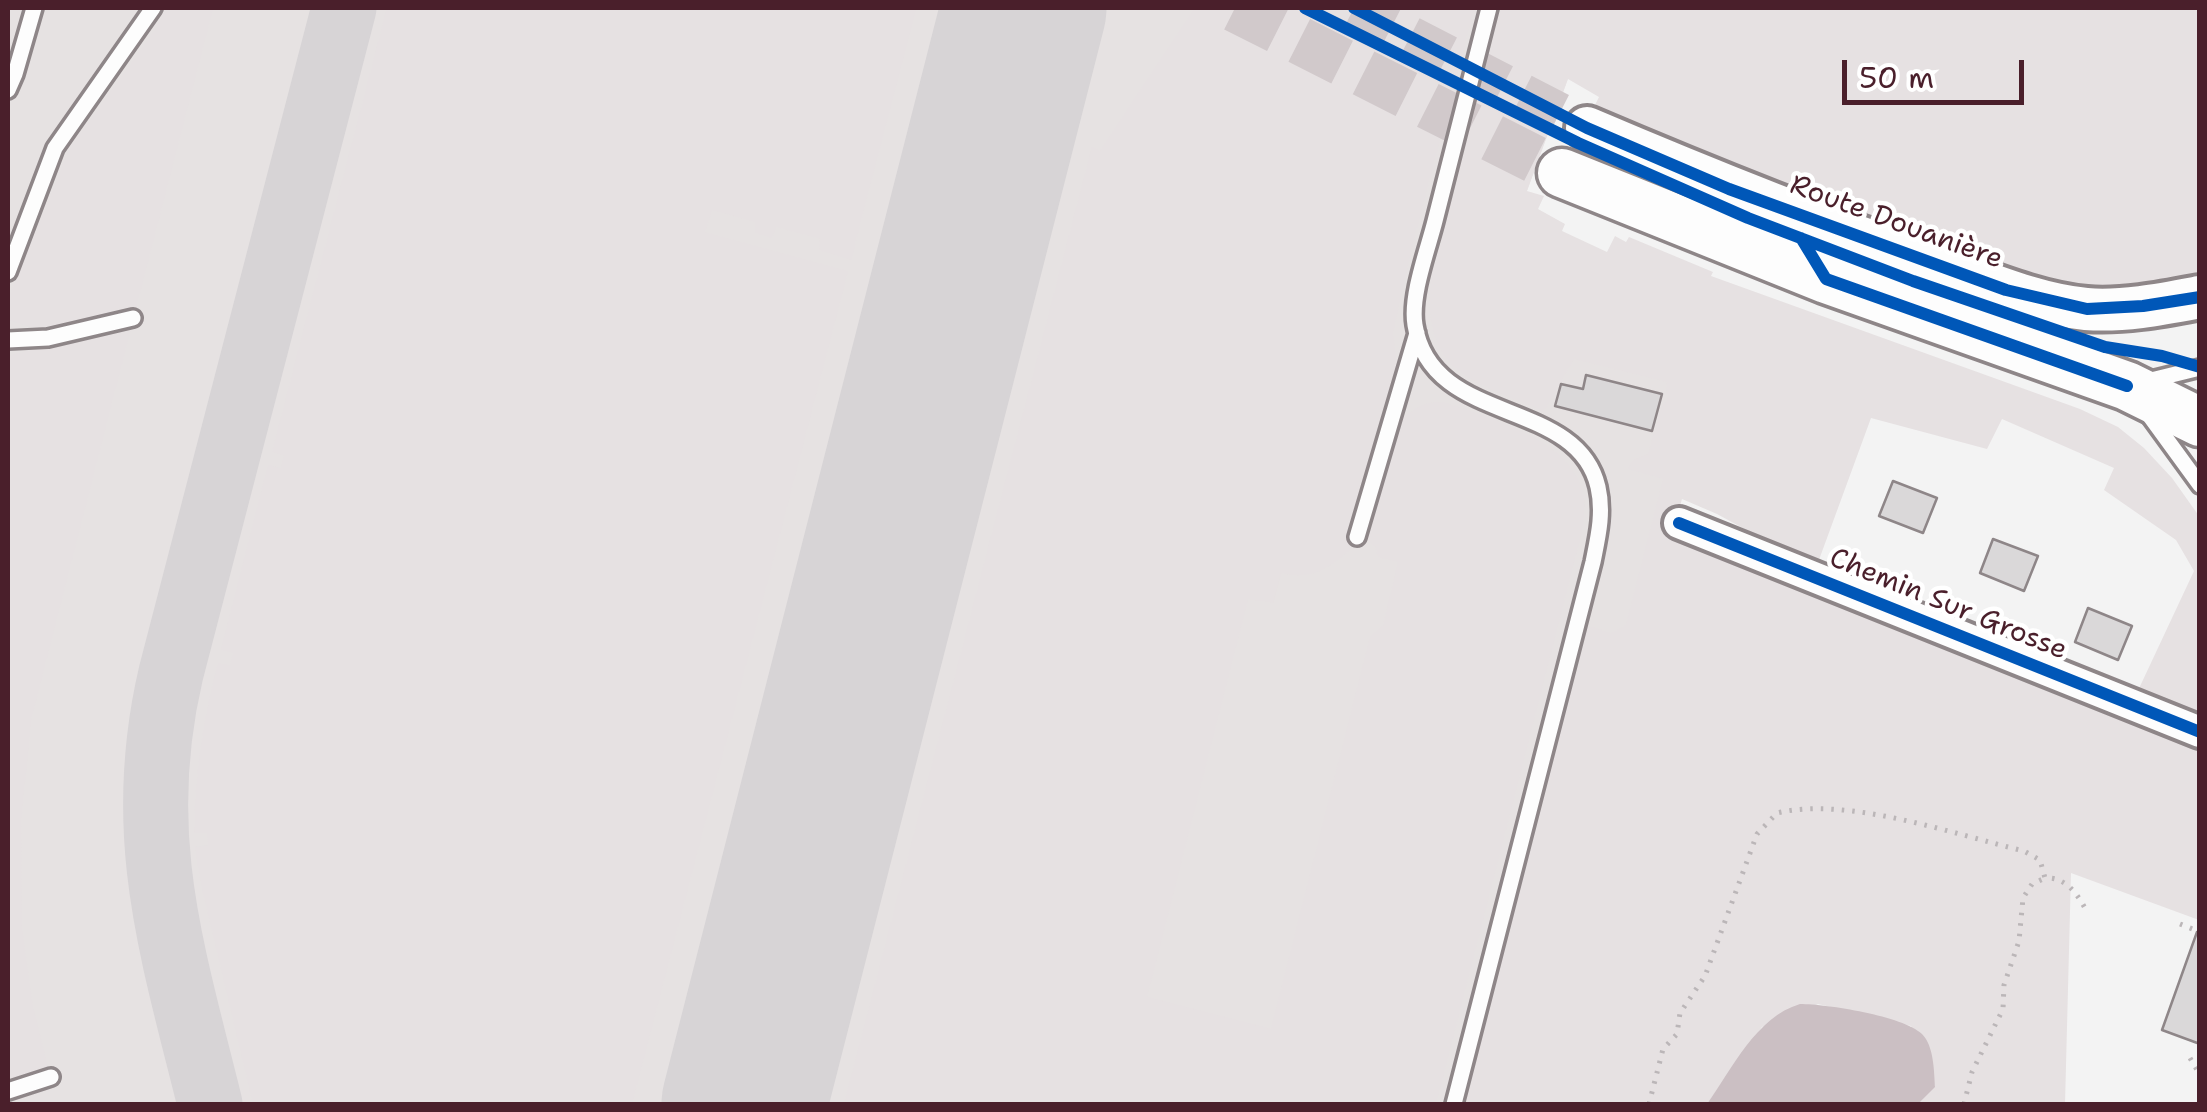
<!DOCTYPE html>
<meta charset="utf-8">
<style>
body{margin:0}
#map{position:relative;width:2207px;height:1112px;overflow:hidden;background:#f3f3f3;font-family:"Shantell Sans",sans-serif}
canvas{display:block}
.frame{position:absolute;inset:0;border:10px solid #4a1f2b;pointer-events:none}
.scale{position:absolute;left:1842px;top:60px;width:182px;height:45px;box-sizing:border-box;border:5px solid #4a1f2b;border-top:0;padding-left:12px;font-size:30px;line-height:35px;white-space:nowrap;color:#4a1f2b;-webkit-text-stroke:8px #fff;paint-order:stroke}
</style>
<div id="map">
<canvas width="2207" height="1112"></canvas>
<div class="frame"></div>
<div class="scale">50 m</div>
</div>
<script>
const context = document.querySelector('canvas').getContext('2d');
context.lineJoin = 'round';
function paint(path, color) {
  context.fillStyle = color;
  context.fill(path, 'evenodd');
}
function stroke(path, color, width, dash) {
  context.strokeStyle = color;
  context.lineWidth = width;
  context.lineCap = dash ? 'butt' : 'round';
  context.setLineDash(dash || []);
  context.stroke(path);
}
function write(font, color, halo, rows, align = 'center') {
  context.font = font + ' "Shantell Sans",sans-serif';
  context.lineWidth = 9;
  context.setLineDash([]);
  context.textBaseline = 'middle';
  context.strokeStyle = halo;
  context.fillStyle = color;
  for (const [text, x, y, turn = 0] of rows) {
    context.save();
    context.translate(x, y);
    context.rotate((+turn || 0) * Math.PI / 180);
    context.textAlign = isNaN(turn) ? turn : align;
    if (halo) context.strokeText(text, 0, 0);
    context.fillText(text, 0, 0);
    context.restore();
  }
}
const built = new Path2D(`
 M8,8H1589L1568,78L1505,251L1723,332L1524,1104H8Z`);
const green = new Path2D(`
 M166,8H213L136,308L47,332L8,320V300L69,150L154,32Z
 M387,8H916L851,260L819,250L820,239L776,227L772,238L755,233V222L712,210L705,232L848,271L632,1104H253L201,884L195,847L208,845L207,833H194C195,774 203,720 218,663L230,665L233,653L221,650L268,465L281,468L284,456L272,452Z
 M1195,8H1474L1412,247L1393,332L1397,366L1350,550C1326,570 1312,580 1281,573L1273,603L1248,599L1147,997L1271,1029L1370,637L1383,626L1398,562L1378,557L1375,546L1367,539L1400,421C1414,408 1424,401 1444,402C1492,419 1576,440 1584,500C1585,509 1583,521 1582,531L1436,1104H844L1092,147L1100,151Z
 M1501,8H2199V281L2147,289L2063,291L1757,178L1594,107L1599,97L1568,79L1527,191L1544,196L1538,209L1565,224L1562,231L1607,252L1615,236L1626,242L1629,237L1713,272L1711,276L2080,409L2118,427L2144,448L2172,478L2199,516V721L2135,697L2194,571L2176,540L2104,490L2114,468L2002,419L1987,449L1871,418L1816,568L1717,514L1682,499L1672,534L1804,584L2052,691L2126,715L2199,746V920L2071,873L2065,1104H1918L1935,1086L1911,1026L1818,1004L1762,1027L1707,1104H1464L1588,626L1612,633L1626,625L1663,479L1628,469L1633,460L1648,454L1661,409L1669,396L1666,393L1667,382L1574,359C1564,373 1552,403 1543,411C1472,381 1421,371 1431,280Z
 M118,328H131L31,720L21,823L22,929L33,1007L49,1072L8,1086V356Z`);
const water = new Path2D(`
 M1800,1004C1827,1004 1903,1016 1922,1034C1934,1046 1934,1071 1935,1087L1918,1104H1707C1732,1069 1756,1017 1800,1004Z`);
const taxiway = new Path2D(`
 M210,1104C172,950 133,834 171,673L344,8`);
const runway = new Path2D(`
 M744,1104L1024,8`);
const building = new Path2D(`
 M1586,375L1662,394L1652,431L1555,406L1561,384L1583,389Z
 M1893,481L1937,498L1923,533L1879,516Z
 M1993,539L2038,556L2024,591L1980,573Z
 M2088,608L2132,626L2118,660L2075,642Z
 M2197,932L2200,933V1044L2162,1030Z`);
const secondaryTunnel = new Path2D(`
 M1354,8L1587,128`);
const primaryTunnel = new Path2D(`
 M1235,8L1562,173`);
const path = new Path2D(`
 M2180,924L2200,932
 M2190,1058L2200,1075
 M1649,1104L1663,1049L1677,1034L1680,1013L1705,976L1757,834L1777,813C1847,796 1953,834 2024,851L2040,860L2045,878C2065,877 2076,892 2085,908
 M1964,1104L1972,1072L2003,1009L2004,985L2019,941L2023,898L2032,884L2045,878`);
const lane = new Path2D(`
 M8,90L15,74L34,8
 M8,272L55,148L153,8
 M8,340L48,338L133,318
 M2147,381L2200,368
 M2149,415L2200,485
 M1357,537L1417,333
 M8,1091L51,1077
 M1454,1104L1593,562C1598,537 1604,513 1598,487C1577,396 1431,427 1415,325C1410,296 1428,249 1435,221C1453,150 1471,79 1489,8`);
const street = new Path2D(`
 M1679,523L2200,732`);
const secondary = new Path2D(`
 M1587,128C1702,177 1816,223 1934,264C1983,281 2034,304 2086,309C2123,312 2163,304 2200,297`);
const primary = new Path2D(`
 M1562,173L1826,279L2127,386L2200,422`);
const cycleway = new Path2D(`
 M1305,8L1578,143L1748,218L1913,281L2105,347L2162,356L2200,367
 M1354,8L1587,128L1729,189L2006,290L2087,309L2143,306L2200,297
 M1801,238L1826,279L2127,386
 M1679,523L2200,732`);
const streetNames = [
 ["Route Douanière",1896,223,20],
 ["Chemin Sur Grosse",1948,605,22]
];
paint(built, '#e6e2e2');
paint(green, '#e6e1e2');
paint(water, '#cbbfc3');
stroke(taxiway, '#d7d4d6', 65);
stroke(runway, '#d7d4d6', 165);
paint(building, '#dad8d9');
stroke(building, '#8e8688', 2.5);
stroke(secondaryTunnel, '#d1c9cb', 42, [42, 21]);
stroke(primaryTunnel, '#d1c9cb', 48, [48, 24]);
stroke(lane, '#8e8688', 22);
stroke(street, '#8e8688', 38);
stroke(secondary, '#8e8688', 50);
stroke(primary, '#8e8688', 55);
stroke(path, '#bbb6b8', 5, [2.5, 8]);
stroke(lane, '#fdfdfd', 15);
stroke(street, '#fdfdfd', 30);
stroke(secondary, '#fdfdfd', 42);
stroke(primary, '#fdfdfd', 48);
stroke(cycleway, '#0057b8', 12);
write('28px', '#4a1f2b', '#fff', streetNames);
</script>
